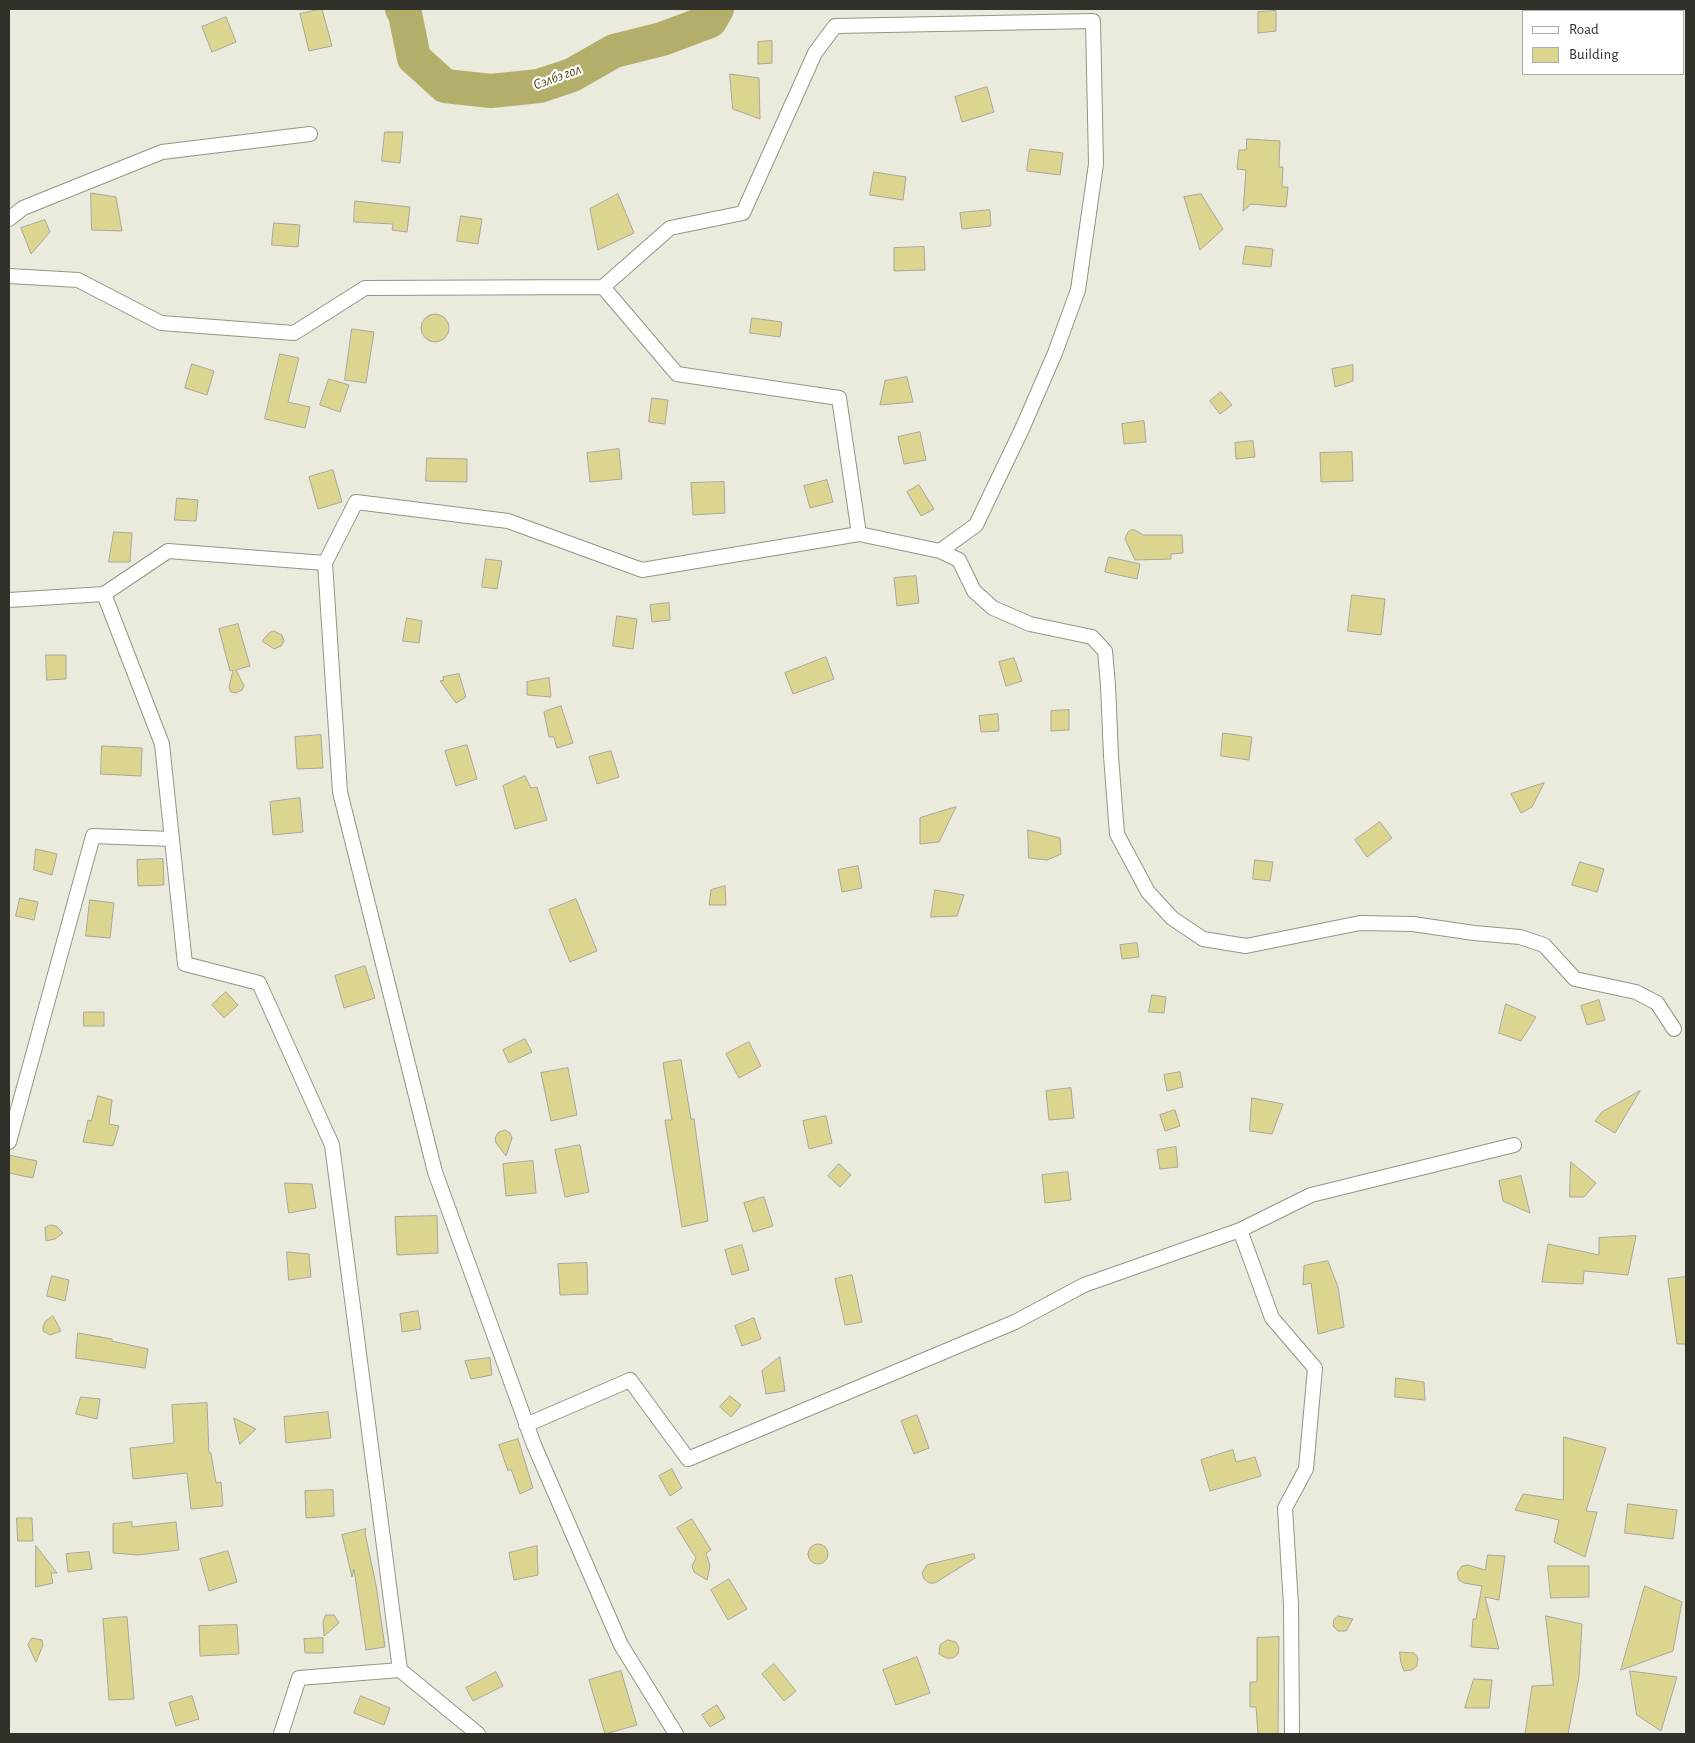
<!DOCTYPE html>
<meta charset="utf-8">
<style>
body{margin:0}
#map{position:relative;width:1695px;height:1743px;overflow:hidden;background:#eaeadd;font-family:"Alegreya Sans",sans-serif}
canvas{display:block}
.frame{position:absolute;inset:0;border:10px solid #31302b;pointer-events:none}
.legend{position:absolute;left:1522px;top:10px;width:162px;height:65px;box-sizing:border-box;background:#fff;border:1px solid #adacaa;margin:0;padding:6px 9px;list-style:none;font-size:15px;color:#31302b}
.legend li{display:flex;align-items:center;gap:10px;height:25px}
.legend b{width:25px;border:1px solid #adacaa}
</style>
<div id="map">
<canvas width="1695" height="1743"></canvas>
<div class="frame"></div>
<ul class="legend">
<li><b style="height:6px;background:#fff"></b>Road</li>
<li><b style="height:14px;background:#dbd590"></b>Building</li>
</ul>
</div>
<script>
const context = document.querySelector('canvas').getContext('2d');
context.lineJoin = 'round';
function stroke(path, color, width, dash) {
  context.strokeStyle = color;
  context.lineWidth = width;
  context.lineCap = dash ? 'butt' : 'round';
  context.setLineDash(dash || []);
  context.stroke(path);
}
function paint(path, color) {
  context.fillStyle = color;
  context.fill(path, 'evenodd');
}
function write(font, color, halo, rows, align = 'center') {
  context.font = font + ' "Alegreya Sans",sans-serif';
  context.lineWidth = 4.5;
  context.setLineDash([]);
  context.textBaseline = 'middle';
  context.strokeStyle = halo;
  context.fillStyle = color;
  for (const [text, x, y, turn = 0] of rows) {
    context.save();
    context.translate(x, y);
    context.rotate((+turn || 0) * Math.PI / 180);
    context.textAlign = isNaN(turn) ? turn : align;
    if (halo) context.strokeText(text, 0, 0);
    context.fillText(text, 0, 0);
    context.restore();
  }
}
const river = new Path2D(`
 M402,9L405,14L414,58L445,86L491,91L539,86L572,75L614,51L662,39L710,21L717,9`);
const building = new Path2D(`
 M322,9L332,46L309,51L300,14Z
 M1276,11V31L1258,33V12Z
 M226,17L236,42L212,52L202,27Z
 M772,41V63L758,64V42Z
 M730,74L759,78L760,119L733,109Z
 M987,87L994,112L962,122L955,97Z
 M385,132H403L400,163L382,161Z
 M1247,139L1280,141L1279,167H1283L1282,187H1288L1286,207L1251,204L1243,211L1246,170L1237,169L1239,150H1246Z
 M1030,149L1063,153L1060,175L1027,171Z
 M874,172L906,177L903,200L870,195Z
 M91,193L116,197L122,231L92,230Z
 M618,194L634,233L598,250L590,209Z
 M1201,194L1223,229L1200,250L1184,197Z
 M355,201L410,207L407,232L392,230L393,224L354,222Z
 M990,210L991,226L962,229L960,213Z
 M461,216L482,219L478,244L457,241Z
 M45,220L50,232L31,254L21,228Z
 M274,223L300,225L298,247L272,245Z
 M1246,246L1273,249L1271,267L1243,264Z
 M924,247L925,270L894,271V248Z
 M421 328a14 14 0 1 1 28 0a14 14 0 1 1-28 0Z
 M752,318L782,322L780,337L750,333Z
 M352,329L374,332L366,383L345,380Z
 M280,354L299,358L288,402L310,407L305,428L265,419Z
 M192,364L214,371L207,395L185,388Z
 M1353,365V381L1335,387L1332,369Z
 M907,377L913,402L880,405L885,381Z
 M329,379L349,385L340,412L320,405Z
 M1221,392L1232,405L1220,414L1210,401Z
 M652,398L668,400L665,424L649,422Z
 M1144,421L1146,442L1124,444L1122,424Z
 M920,432L926,460L904,464L898,437Z
 M1253,441L1255,457L1236,459L1235,443Z
 M619,449L622,479L590,482L587,453Z
 M1352,452L1353,481L1321,482L1320,453Z
 M427,458L467,459V482L426,481Z
 M333,470L342,502L318,509L309,477Z
 M827,480L833,502L810,508L804,486Z
 M724,482L725,513L693,515L691,483Z
 M919,485L934,509L921,516L907,492Z
 M177,498L198,500L196,521L175,520Z
 M1131,530H1135L1143,535H1182L1183,553L1171,554V559L1135,560L1125,539L1128,532Z
 M114,532L132,533L130,562H109Z
 M1109,557L1140,564L1137,579L1105,572Z
 M486,559L502,561L497,589L482,587Z
 M916,576L919,603L897,606L894,578Z
 M1352,595L1385,599L1381,635L1348,631Z
 M669,603L670,620L652,622L650,605Z
 M617,616L637,619L633,649L613,646Z
 M407,618L422,621L419,643L403,641Z
 M238,624L250,666L236,670L244,686L242,690L236,693L231,692L229,687L233,670L230,671L219,629Z
 M274,631L282,635L284,641L281,646L274,649L262,641L269,633Z
 M46,655H66V679L47,680Z
 M826,657L834,679L793,694L785,673Z
 M1014,658L1022,681L1006,686L999,662Z
 M459,674L466,697L456,703L440,681L444,680L443,677Z
 M549,678L551,697L527,695V682Z
 M561,706L573,743L557,748L554,737H549L544,712Z
 M1069,710V730L1051,731V711Z
 M998,714L999,731L981,732L979,716Z
 M1223,733L1252,737L1249,760L1221,756Z
 M321,735L323,768L297,769L295,737Z
 M467,745L477,779L456,786L445,751Z
 M102,746L142,748L141,776L101,774Z
 M611,751L619,777L597,784L589,757Z
 M525,776L531,788L537,787L547,820L515,829L503,786Z
 M1544,783L1532,807L1521,813L1511,794Z
 M300,798L303,832L273,835L270,802Z
 M956,807L939,842L920,844V818Z
 M1380,822L1392,838L1367,857L1355,840Z
 M1028,830L1060,838L1061,854L1047,860L1029,858Z
 M36,849L57,854L52,875L34,870Z
 M163,859L164,885L138,886L137,860Z
 M1255,860L1273,862L1270,881L1253,879Z
 M1580,862L1604,869L1597,892L1572,885Z
 M858,866L862,888L842,892L838,870Z
 M725,886L726,905H709L711,890Z
 M935,890L964,895L957,916L931,917Z
 M20,898L38,902L34,920L16,916Z
 M576,899L597,951L570,962L549,910Z
 M90,900L114,903L110,938L86,936Z
 M1137,943L1139,957L1122,959L1120,945Z
 M365,966L375,998L344,1008L335,976Z
 M226,992L238,1005L224,1018L212,1005Z
 M1152,995L1166,997L1164,1013L1149,1012Z
 M1599,1000L1605,1020L1587,1025L1581,1006Z
 M1506,1004L1536,1017L1521,1041L1499,1033Z
 M84,1012H104V1026H84Z
 M525,1039L532,1052L509,1063L503,1050Z
 M749,1042L761,1066L739,1078L726,1054Z
 M681,1060L691,1119H694L708,1221L682,1227L665,1120H672L663,1063Z
 M568,1068L577,1115L551,1121L541,1073Z
 M1180,1072L1183,1087L1167,1091L1164,1075Z
 M1071,1088L1074,1118L1049,1120L1046,1091Z
 M1640,1091L1615,1133L1595,1121L1602,1112Z
 M98,1096L112,1100L109,1124L119,1126L113,1146L83,1142L88,1120L91,1121Z
 M1252,1098L1283,1104L1272,1134L1250,1131Z
 M1175,1110L1180,1126L1165,1131L1160,1115Z
 M826,1116L832,1143L809,1149L803,1121Z
 M505,1130L510,1133L512,1138L506,1156L496,1143L495,1138L498,1133Z
 M580,1145L589,1192L565,1197L555,1150Z
 M1176,1147L1178,1167L1160,1169L1157,1150Z
 M9,1155L37,1161L33,1178L9,1173Z
 M533,1161L536,1193L506,1196L503,1164Z
 M1571,1162L1596,1183L1584,1197H1570Z
 M839,1164L851,1175L840,1187L828,1176Z
 M1068,1172L1071,1200L1045,1203L1042,1175Z
 M1521,1176L1530,1213L1503,1201L1499,1181Z
 M285,1183L312,1184L316,1208L289,1213Z
 M764,1197L773,1226L753,1232L744,1203Z
 M437,1216L438,1253L397,1255L395,1217Z
 M51,1225L56,1226L63,1233L55,1239L46,1241L45,1228Z
 M1636,1236L1628,1275L1584,1271L1583,1284L1542,1282L1548,1244L1599,1255V1238Z
 M742,1245L749,1270L732,1275L725,1250Z
 M287,1252L309,1254L311,1277L289,1280Z
 M1328,1261L1338,1287L1344,1327L1318,1334L1311,1283L1303,1285L1304,1266Z
 M587,1263L588,1294L560,1295L558,1264Z
 M852,1275L862,1322L845,1325L835,1279Z
 M52,1276L69,1280L65,1301L47,1296Z
 M1686,1277V1344H1677L1668,1279Z
 M418,1311L421,1329L402,1332L400,1314Z
 M53,1316L61,1331L50,1335L43,1331V1327L45,1322Z
 M754,1318L761,1339L742,1346L735,1326Z
 M78,1333L112,1339V1341L148,1349L145,1368L76,1358Z
 M780,1357L785,1391L766,1394L762,1371Z
 M490,1358L492,1375L471,1379L465,1361Z
 M1396,1378L1424,1382L1425,1400L1395,1397Z
 M730,1396L741,1405L731,1417L720,1407Z
 M81,1397L100,1399L97,1419L76,1414Z
 M207,1403L209,1453H211L216,1483L221,1482L223,1506L191,1509L187,1473L133,1479L130,1448L174,1443L172,1405Z
 M328,1412L331,1438L286,1443L284,1417Z
 M917,1415L929,1448L914,1454L901,1421Z
 M234,1418L256,1429L240,1444Z
 M1564,1437L1606,1448L1586,1511L1597,1512L1585,1557L1554,1542L1559,1520L1515,1510L1523,1494L1563,1500Z
 M518,1439L533,1488L520,1494L511,1469L508,1471L499,1445Z
 M1233,1450L1236,1462L1255,1457L1261,1476L1210,1491L1201,1460Z
 M672,1469L682,1488L670,1496L659,1476Z
 M333,1490L334,1516L306,1518L305,1491Z
 M1628,1504L1677,1510L1673,1539L1625,1533Z
 M17,1518H32L33,1541H18Z
 M692,1519L711,1550L706,1553L710,1566L707,1580L694,1572L692,1566L696,1558L677,1528Z
 M132,1522V1527L176,1522L179,1550L138,1555L113,1553V1524Z
 M366,1529L365,1533L376,1585L385,1647L366,1650L354,1569L352,1577L342,1535Z
 M808 1554a10 10 0 1 1 20 0a10 10 0 1 1-20 0Z
 M36,1546L57,1573H51L53,1583L36,1587Z
 M537,1546L538,1575L514,1580L509,1553Z
 M228,1551L237,1582L209,1591L200,1559Z
 M89,1552L92,1569L68,1572L66,1554Z
 M974,1554L975,1558L935,1583H929L924,1579L922,1573L927,1565Z
 M1488,1555L1505,1556L1499,1600L1485,1597L1499,1649L1471,1647L1473,1619H1476L1482,1586L1464,1583L1459,1580L1457,1573L1462,1566L1468,1565L1485,1570Z
 M1548,1566H1589V1597L1551,1598Z
 M729,1579L747,1609L728,1620L711,1590Z
 M1645,1586L1682,1602L1673,1651L1621,1670Z
 M326,1615H334L339,1623L324,1636L323,1622Z
 M1338,1616L1353,1619L1346,1631H1338L1333,1626L1334,1620Z
 M1546,1616L1582,1624L1579,1677L1568,1734H1525L1532,1686L1553,1685Z
 M127,1617L134,1699L109,1700L103,1619Z
 M237,1625L239,1654L200,1656L199,1626Z
 M1279,1637L1278,1734H1258L1256,1707H1250V1682H1257V1638Z
 M32,1638L42,1640L43,1645L36,1662L28,1645Z
 M323,1638V1653H305L304,1639Z
 M948,1640L956,1642L959,1648L958,1654L953,1658H946L939,1654L940,1645Z
 M1400,1652L1414,1653L1418,1658L1417,1666L1412,1670L1404,1671L1401,1663Z
 M917,1657L930,1693L896,1705L883,1670Z
 M774,1664L796,1691L784,1701L762,1674Z
 M621,1671L637,1725L605,1734L589,1680Z
 M1630,1671L1677,1677L1661,1731L1637,1715Z
 M496,1672L503,1686L473,1701L466,1688Z
 M1474,1679L1492,1680L1489,1708H1465Z
 M192,1696L199,1719L176,1726L169,1703Z
 M361,1696L390,1708L384,1725L354,1713Z
 M717,1705L725,1718L710,1727L702,1715Z`);
const minor = new Path2D(`
 M9,219L23,208L162,152L310,134
 M9,276L78,280L161,323L294,333L365,288L603,287L677,374L839,398L859,534
 M603,287L670,228L743,213L815,53L835,26L1093,21L1096,164L1078,290L1055,353L1022,429L976,525L940,551
 M104,594L162,744L185,964L259,983L332,1145L400,1670L478,1734
 M9,600L104,594L168,551L325,563
 M9,1142L93,836L172,839
 M526,1425L630,1380L688,1459L1015,1322L1084,1285L1240,1230
 M281,1734L299,1678L400,1670
 M676,1734L621,1645L534,1445L435,1172L340,792L325,563L356,502L508,521L642,570L859,534L940,551L959,560L974,591L993,608L1030,624L1092,637L1105,651L1108,685L1111,756L1117,834L1148,892L1172,918L1203,939L1246,946L1360,923L1413,924L1474,933L1520,937L1544,945L1575,979L1636,992L1657,1003L1674,1029
 M1292,1734L1291,1605L1285,1508L1306,1469L1315,1368L1272,1318L1240,1230L1311,1195L1514,1145`);
const waterNames = [
 ["Сэлбэ гол",557,77,-20]
];
stroke(river, '#b3ae6a', 34);
paint(building, '#dbd590');
stroke(building, '#a8a79b', 1);
stroke(minor, '#949488', 16);
stroke(minor, '#fff', 14);
write('italic 15px', '#4c4712', '#fff', waterNames);
</script>
